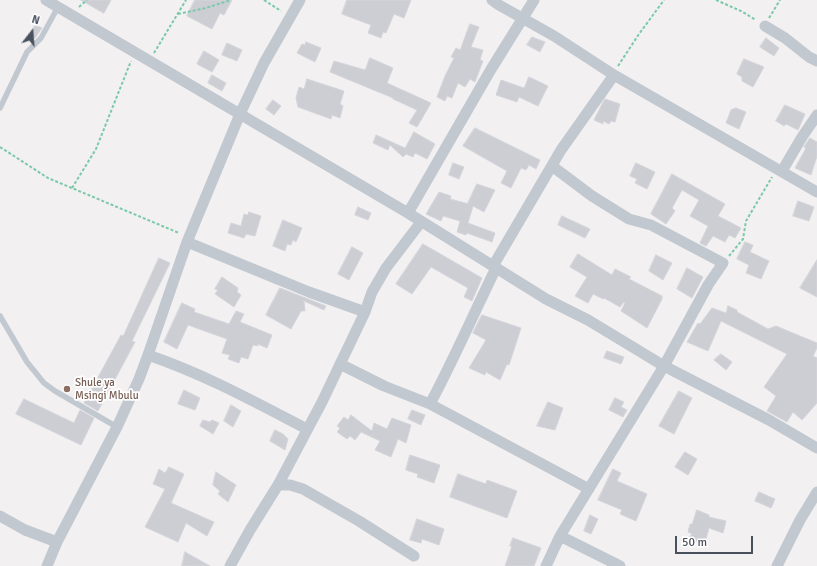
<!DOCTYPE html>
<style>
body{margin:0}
#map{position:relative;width:817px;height:566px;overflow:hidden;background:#f2f0f0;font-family:Signika,sans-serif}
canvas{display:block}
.north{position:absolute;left:12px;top:12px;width:40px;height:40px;-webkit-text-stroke:3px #fff;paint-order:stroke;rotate:17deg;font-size:11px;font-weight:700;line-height:16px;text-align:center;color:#48515c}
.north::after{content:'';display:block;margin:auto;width:14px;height:18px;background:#48515c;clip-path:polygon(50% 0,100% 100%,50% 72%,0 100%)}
.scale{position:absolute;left:675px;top:536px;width:78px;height:18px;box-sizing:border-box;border:2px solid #48515c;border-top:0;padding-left:5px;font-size:12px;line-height:14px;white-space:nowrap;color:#48515c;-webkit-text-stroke:3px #fff;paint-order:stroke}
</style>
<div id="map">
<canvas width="817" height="566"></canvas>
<div class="north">N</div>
<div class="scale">50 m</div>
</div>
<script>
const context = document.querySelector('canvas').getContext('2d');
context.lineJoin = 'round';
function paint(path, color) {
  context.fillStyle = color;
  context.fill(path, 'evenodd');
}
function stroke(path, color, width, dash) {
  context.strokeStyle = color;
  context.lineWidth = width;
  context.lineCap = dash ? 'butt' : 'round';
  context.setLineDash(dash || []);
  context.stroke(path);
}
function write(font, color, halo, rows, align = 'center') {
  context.font = font + ' Signika,sans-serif';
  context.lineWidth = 3.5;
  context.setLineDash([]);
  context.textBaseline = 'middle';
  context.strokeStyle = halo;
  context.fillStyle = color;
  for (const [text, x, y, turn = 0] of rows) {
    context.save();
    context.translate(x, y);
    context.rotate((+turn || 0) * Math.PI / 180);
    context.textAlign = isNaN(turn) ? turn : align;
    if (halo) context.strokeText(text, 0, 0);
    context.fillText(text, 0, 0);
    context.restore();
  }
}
const building = new Path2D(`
 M81,0H111L104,13Z
 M195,0H232L224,15L220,13L212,29L187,16Z
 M347,0H411L404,18L394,14L386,33L383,32L381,38L368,33L371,25L342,14Z
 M470,24L479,27L471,47L483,50L480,60L483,61L475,82L470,79L465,87L458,83L452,98L447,96L445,101L437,97L445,76L454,58L451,57L456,48L460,50Z
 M35,25L42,28L35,38L30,37Z
 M532,37L545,42L540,52L527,45Z
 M766,38L779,48L774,56L760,47Z
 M306,42L321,48L315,62L297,53L302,44L305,45Z
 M227,43L242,50L237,61L222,55Z
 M204,51L219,60L212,72L197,64Z
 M370,58L393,68L387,83L431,103L417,127L409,123L417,110L393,99V98L330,72L334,61L365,70Z
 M744,59L764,67L753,87L742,81V77L737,74Z
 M212,75L226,83L222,91L208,83Z
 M529,77L548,86L538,106L519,97L517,102L496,95L501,80L524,88Z
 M307,79L344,91L340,104L343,106L340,118L332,115L331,119L298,107L296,98L299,87L304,89Z
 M605,99L620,104L615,122L611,121L609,124L603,121V124L594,120L600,108Z
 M273,100L281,106L274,115L266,109Z
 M785,105L805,114L798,130L786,124L784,126L776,121Z
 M736,108L746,112L739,129L726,123L731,110Z
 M475,128L540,160L536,169L529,165L526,170L521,168L511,188L501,183L507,171L463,146Z
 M414,132L435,144L427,159L415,153L413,157L406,154L403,157L390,145L388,150L373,143L376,135L405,148Z
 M810,138L817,142V156L811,175L795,168L806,148L804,147Z
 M453,163L464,167L459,179L449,175Z
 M636,163L655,172L647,189L635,183L637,179L630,176Z
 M672,174L725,204L718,216L741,228L735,238L729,235L725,242L713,236L706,246L700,243L708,226L690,216L699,200L682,190L672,208L675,211L666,224L651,214Z
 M477,184L495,190L484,212L473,206L468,223L495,233L492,242L467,233L466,235L457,232L460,221L443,216L441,221L426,214L439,192L451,196L450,199L469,204L468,203Z
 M798,201L814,207L809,221L793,216Z
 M358,207L371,213L368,220L355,215Z
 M249,212L261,216L255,236L246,234L244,238L228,233L231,223L241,226L244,214L248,215Z
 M562,216L590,229L585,238L558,225Z
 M283,220L302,228L296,242L293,240L291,245L287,244L285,251L273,246Z
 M745,242L753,245L750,252L769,261L761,279L746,273L749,265L737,259Z
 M423,244L482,278L472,301L464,297L468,288L431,267L412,294L396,284Z
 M352,247L363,253L349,280L338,274Z
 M578,254L612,275L615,269L631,277L629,279L662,296V299L647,328L621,311L625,303L624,302L620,307L604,298L603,299L593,294L588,303L575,296L587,277L570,267Z
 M656,255L672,263L663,280L649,271Z
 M159,258L170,263L132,341L135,342L98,411L84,403L121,335L123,336Z
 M817,260V297L800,288Z
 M687,268L703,277L692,298L677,289Z
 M222,277L238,288L237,292L241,295L234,307L215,294L218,290L215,289Z
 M280,288L326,306L324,310L304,301L305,311H301L291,329L266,315Z
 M182,303L195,309L194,312L229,324L236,311L244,314L240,322L272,335L267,348L258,344V346L253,345L248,359L241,357L239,363L228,359L230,355L222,353L227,339L188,325L177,349L164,342Z
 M728,306L737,310V312L768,329L776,326L817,343V348L813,356L817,358V403L802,420L793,412L787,422L767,411L776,396L764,387L787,354L721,321L708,351L687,342L698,323L700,324L712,308L726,313Z
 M482,315L521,328L509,365L507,364L500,380L486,372L485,375L469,368L486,340L473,333Z
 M607,351L624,357L621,364L604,358Z
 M721,354L732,362L726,370L714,360Z
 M184,390L200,398L195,410L178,404Z
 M679,391L692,398L674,434L659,426Z
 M615,398L624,402L621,407L627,410L623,417L609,410Z
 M24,399L74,423L80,410L94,418L81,445L16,414Z
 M548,402L563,408L555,430L537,426Z
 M231,405L241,411L233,427L224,421Z
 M412,410L425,415L421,425L408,419Z
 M351,415L372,431L374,423L387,429L392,418L411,425L406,443L398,439L391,457L375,450L380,441L361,432L355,440L350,436L347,439L337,432L340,428L337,426L344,417L348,420Z
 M203,420L210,422L212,420L219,423L213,434L200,426Z
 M275,430L283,434L288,439L285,450L270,441Z
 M685,452L697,459L688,475L675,467Z
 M410,455L440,465L434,483L417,477L418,474L406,470Z
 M169,467L184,474L171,503L214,522L207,536L186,523L178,542L145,527L165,489L153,484L159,469L165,473Z
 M613,469L621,473L617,481L647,494L636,521L620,514L622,510L598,500Z
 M216,472L236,485L228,502L218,494L220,491L213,485Z
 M458,474L486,484L487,480L517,491L507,518L450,497Z
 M759,492L775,499L771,508L755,501Z
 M697,510L709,515V517L726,521L723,533L709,528L706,539L702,538L701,542L688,539L692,534L688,532L690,524H692Z
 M590,515L598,519L591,534L584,531Z
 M417,519L444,529L439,545L422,539L421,543L410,540Z
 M513,538L541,548L534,566H505L512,546H510Z
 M185,552L210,566H182Z`);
const path = new Path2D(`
 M264,0L281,11
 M716,0L741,11L756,20
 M79,7L87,0
 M178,14L206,8L231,0
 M769,18L780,0
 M154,53L186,0
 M618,66L639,34L664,0
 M0,147L48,178L179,233
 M72,188L96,149L131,61
 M729,256L743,239L746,221L772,177`);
const service = new Path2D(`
 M0,108L27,52L41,38L58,7
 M0,316L27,362L44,383L55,391L117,427`);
const minor = new Path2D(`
 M46,0L408,213L546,299L588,320L664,366L769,420L817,448
 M492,0L499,5L554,36L614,75L817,192
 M765,26L785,38L809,57L817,61
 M782,171L802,137L817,115
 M408,213L490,71L534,0
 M187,242L309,292L365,312
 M493,266L561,150L614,75
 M148,355C204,374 255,402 307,429
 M340,364L384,386L430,404L589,489
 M430,404C454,359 474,313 496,268
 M278,485H290L303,489L359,521L414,556
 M0,516L25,530L57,542
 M560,536L620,566
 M47,566L57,542L117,427L139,379L148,355L187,242L240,114L264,63L300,0
 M230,566L250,530L278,485L322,402L365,312L372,292L386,268L421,222
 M546,566L560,536L664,366L708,285L723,263L651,225L629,219L592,196L552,166
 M777,566L800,520L817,492`);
const markers = [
 [67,389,4,"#8d6e63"]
];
const educationNames = [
 ["Shule ya",75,383],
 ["Msingi Mbulu",75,396]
];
paint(building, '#cdced4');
stroke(building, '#d4d5db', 1);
stroke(path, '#7ac9aa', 2, [3, 2]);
stroke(service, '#c1c8d0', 5.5);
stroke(minor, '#c1c8d0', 11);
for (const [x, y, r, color] of markers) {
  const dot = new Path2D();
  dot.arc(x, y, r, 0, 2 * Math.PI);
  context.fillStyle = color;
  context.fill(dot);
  stroke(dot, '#fff', 1.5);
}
write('11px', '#785e54', '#fff', educationNames, 'left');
</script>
